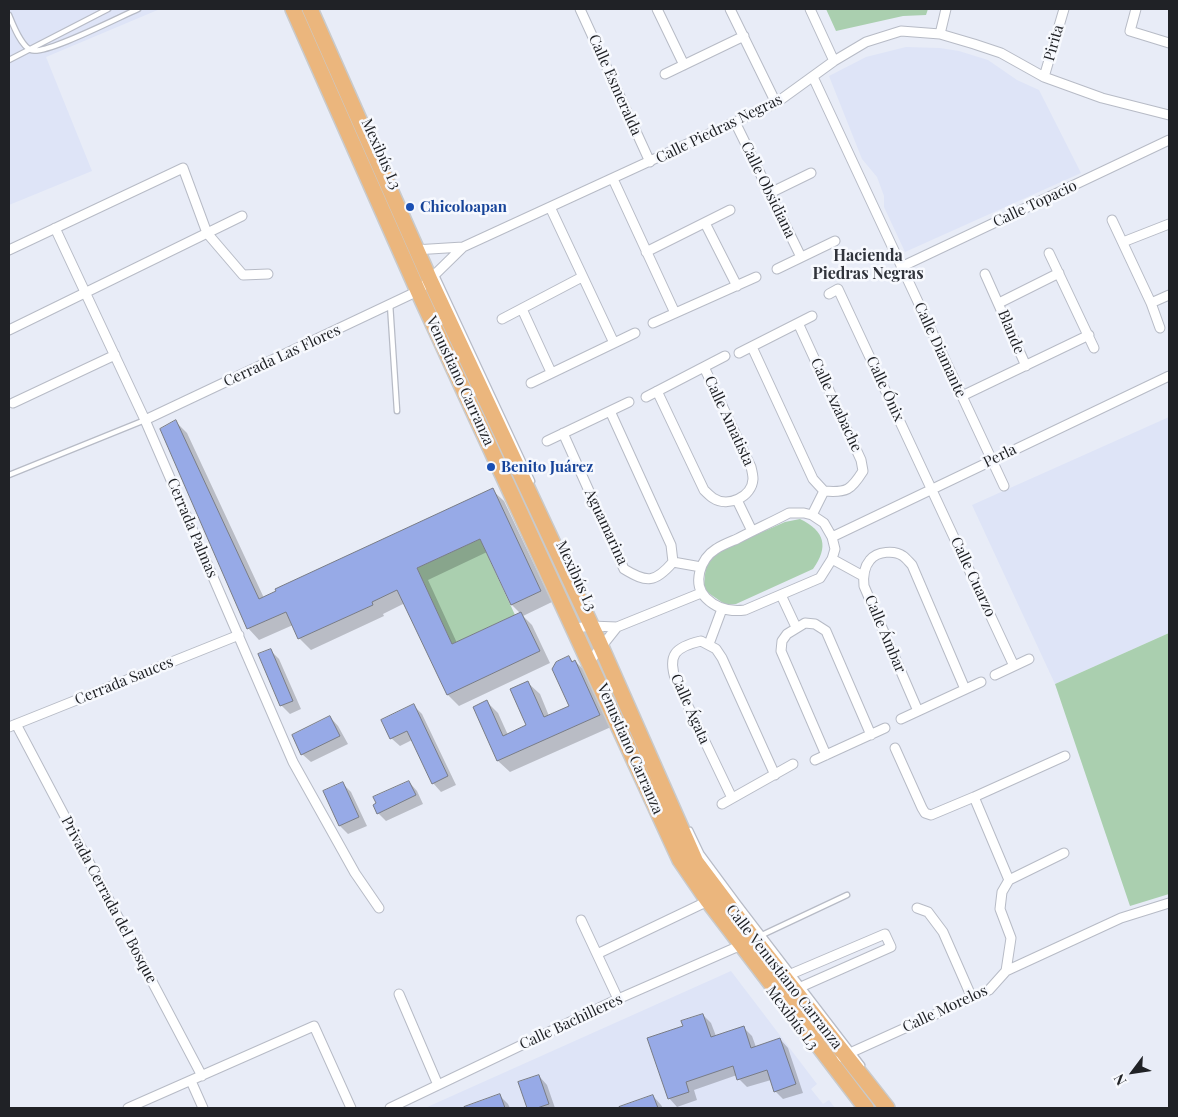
<!DOCTYPE html>
<meta charset="utf-8">
<style>
body{margin:0}
#map{position:relative;width:1178px;height:1117px;overflow:hidden;background:#e8ecf7;font-family:"Playfair Display",serif}
canvas{display:block}
.frame{position:absolute;inset:0;border:10px solid #202226;pointer-events:none}
.north{position:absolute;left:1108px;top:1047px;width:50px;height:50px;-webkit-text-stroke:4px #f7f9fe;paint-order:stroke;rotate:239deg;font-size:14px;font-weight:700;line-height:20px;text-align:center;color:#202226}
.north::after{content:'';display:block;margin:auto;width:18px;height:22px;background:#202226;clip-path:polygon(50% 0,100% 100%,50% 72%,0 100%)}
</style>
<div id="map">
<canvas width="1178" height="1117"></canvas>
<div class="frame"></div>
<div class="north">N</div>
</div>
<script>
const context = document.querySelector('canvas').getContext('2d');
context.lineJoin = 'round';
function paint(path, color) {
  context.fillStyle = color;
  context.fill(path, 'evenodd');
}
function stroke(path, color, width, dash) {
  context.strokeStyle = color;
  context.lineWidth = width;
  context.lineCap = dash ? 'butt' : 'round';
  context.setLineDash(dash || []);
  context.stroke(path);
}
function write(font, color, halo, rows, align = 'center') {
  context.font = font + ' "Playfair Display",serif';
  context.lineWidth = 5;
  context.setLineDash([]);
  context.textBaseline = 'middle';
  context.strokeStyle = halo;
  context.fillStyle = color;
  for (const [text, x, y, turn = 0] of rows) {
    context.save();
    context.translate(x, y);
    context.rotate((+turn || 0) * Math.PI / 180);
    context.textAlign = isNaN(turn) ? turn : align;
    if (halo) context.strokeText(text, 0, 0);
    context.fillText(text, 0, 0);
    context.restore();
  }
}
const built = new Path2D(`
 M9,9H160L46,57L92,171L9,205Z
 M906,47L940,48L959,51L988,60L1017,80L1039,90L1081,173L905,252L884,207V196L877,177L862,159L829,76L866,57Z
 M1169,417V633L1055,684L972,505Z
 M731,971L817,1084L811,1089L823,1104L829,1100L835,1108H425Z`);
const green = new Path2D(`
 M826,9H928L926,15L903,16L836,31Z
 M800,519C825,531 829,547 813,569L736,604L726,605L707,592L704,585L706,565L717,552L785,522Z
 M480,539L515,615L452,644L417,568Z
 M1169,633V894L1130,906L1055,684Z`);
const shadow = new Path2D(`
 M176,422L187,433L264,598L492,490L504,501L552,602L523,616L532,625L550,663L459,706L448,695L405,603L383,614L384,616L311,650L299,638L293,625L259,640L248,628ZM487,552L512,605L521,614L457,643L428,580Z
 M271,651L279,659L301,709L290,714L281,705Z
 M569,658L573,662L575,661L587,673L611,727L510,772L498,761L475,707L487,702L498,713L508,735L528,726V683L540,694L549,716L571,707Z
 M414,706L422,714L456,785L441,792L433,783L412,740L400,746L391,738Z
 M330,717L338,726L348,744L311,762L302,754Z
 M409,782L417,791L423,804L386,821L378,813Z
 M343,784L351,792L367,826L348,834L340,826L324,792Z
 M703,1015L711,1023L716,1036L743,1027L752,1036L756,1047L780,1039L788,1048L803,1093L783,1099L775,1091L771,1080L747,1087L739,1079L737,1075L694,1090L697,1100L677,1107L669,1098L685,1027Z
 M539,1076L547,1085L555,1108H528L520,1083Z
 M500,1096L508,1104L510,1108H462Z
 M653,1096L661,1105L663,1108H635L633,1103Z`);
const building = new Path2D(`
 M176,420L259,599L276,591L275,589L493,488L541,591L511,605L480,539L417,568L452,644L521,612L540,651L447,695L397,590L372,602L373,605L298,639L286,612L247,629L160,429Z
 M271,649L293,701L280,706L258,654Z
 M569,656L572,662L575,660L600,715L497,761L473,707L487,700L503,736L526,725L510,689L528,681L544,717L569,706L552,669L556,662Z
 M414,704L448,776L432,784L407,731L390,739L381,720Z
 M330,716L340,736L301,755L292,735Z
 M409,781L416,795L377,814L373,805L376,803L373,797Z
 M343,782L359,817L339,826L323,791Z
 M703,1014L711,1037L744,1026L751,1048L780,1038L796,1084L774,1092L767,1070L737,1080L733,1066L686,1082L689,1092L668,1099L647,1038L683,1026L681,1021Z
 M539,1075L549,1104L537,1108H527L518,1082Z
 M500,1094L505,1108H464V1107Z
 M653,1095L658,1108H619V1107Z`);
const lane = new Path2D(`
 M9,15C13,25 21,46 31,50C44,56 121,16 138,9
 M9,60L108,9
 M435,273L532,481
 M390,304L397,411
 M9,475L145,420
 M690,830L701,853L738,903L862,1065
 M762,935L847,895`);
const street = new Path2D(`
 M580,9L650,162
 M657,9L684,65
 M730,9L776,103
 M810,9L834,61
 M1136,9L1130,31L1169,43
 M940,34L946,9
 M665,74L744,36
 M813,77L1004,486
 M1044,77L1064,9
 M735,122L801,257
 M613,179L675,313
 M770,193L811,173
 M550,207L614,343
 M1112,220L1151,303L1160,328
 M705,223L737,286
 M55,228L145,420L293,762L355,873L379,908
 M1123,242L1169,224
 M9,250L183,168L207,233L243,275L268,274
 M414,250L463,247
 M646,252L730,210
 M1049,253L1094,348
 M901,267L1169,140
 M777,269L835,241
 M985,274L1026,366
 M829,294L838,289L1014,666
 M999,303L1059,273
 M1151,303L1169,295
 M522,309L551,372
 M502,319L582,277
 M653,323L756,277
 M9,330L242,216
 M752,347L813,479L824,491C847,493 851,490 863,471L861,460L798,323
 M739,353L812,316
 M531,383L635,333
 M657,391L704,490C707,493 710,496 713,498C728,508 752,497 753,479C753,475 752,471 751,467L704,367
 M962,396L1089,335
 M646,397L725,356
 M13,403L115,355
 M145,420L418,291L463,247L776,103L834,61L866,42L901,31L940,34L974,44L1001,53L1044,77L1102,98L1169,115
 M563,433L624,569C647,583 655,583 673,562L671,545L610,411
 M547,441L629,402
 M737,500L752,531
 M789,513H804L812,515L824,523L832,537L835,549L832,559L820,578L745,610C730,612 717,609 706,598C692,584 700,559 716,549C722,545 730,542 737,539C754,530 772,522 789,513Z
 M812,515L824,491
 M832,537L1169,376
 M832,559L863,576
 M673,562L701,567
 M781,595L796,627
 M575,628L591,626L617,627L701,593
 M709,644L722,609
 M590,661L617,627
 M995,675L1029,659
 M918,711L864,586C863,577 864,567 870,560C877,551 895,550 903,556C906,558 909,562 912,565L965,689
 M901,719L981,682
 M16,724L202,1076
 M9,727L239,635
 M895,748L922,808L925,813L931,815L974,797L1065,756
 M826,755L781,651L782,641L787,634L805,623L815,624L826,631L871,735
 M815,760L885,728
 M974,797L1009,880
 M732,798L676,681C667,655 675,647 701,641L716,649L722,658L775,775
 M722,804L793,764
 M917,908L928,912L943,932L972,998
 M581,920L618,999
 M597,954L708,901
 M1006,971L1011,938L1000,909L1002,892L1009,880L1064,853
 M784,977L885,934L891,947L794,990
 M399,994L438,1085
 M841,1057L989,990L1006,971L1121,918L1169,903
 M191,1081L203,1108
 M128,1108L314,1026L351,1108
 M390,1108L618,999L746,943`);
const primary = new Path2D(`
 M293,9L418,291L680,860L708,901L866,1108
 M310,9L430,280L599,642L696,862L754,939L887,1108`);
const markers = [
 [410,207,5,"#1a4fb4"],
 [491,467,5,"#1a4fb4"]
];
const streetNames = [
 ["Pirita",1054,43,-74],
 ["Calle Esmeralda",615,85,66],
 ["Calle Piedras Negras",719,129,-26],
 ["Mexibús L3",381,154,66],
 ["Calle Obsidiana",768,190,64],
 ["Calle Topacio",1035,204,-25],
 ["Blande",1011,332,67],
 ["Calle Diamante",940,350,65],
 ["Cerrada Las Flores",282,356,-25],
 ["Venustiano Carranza",460,381,65],
 ["Calle Ónix",885,389,65],
 ["Calle Azabache",836,405,65],
 ["Calle Amatista",729,421,65],
 ["Perla",1000,456,-26],
 ["Aguamarina",606,527,65],
 ["Cerrada Palmas",192,528,67],
 ["Mexibús L3",576,576,65],
 ["Calle Cuarzo",973,577,65],
 ["Calle Ámbar",885,634,67],
 ["Cerrada Sauces",124,681,-22],
 ["Calle Ágata",690,709,66],
 ["Venustiano Carranza",630,749,66],
 ["Privada Cerrada del Bosque",109,900,62],
 ["Calle Venustiano Carranza",784,977,52],
 ["Calle Morelos",945,1009,-25],
 ["Mexibús L3",792,1018,53],
 ["Calle Bachilleres",571,1022,-25]
];
const transitNames = [
 ["Chicoloapan",420,207],
 ["Benito Juárez",501,467]
];
const neighbourhoodNames = [
 ["Hacienda",868,256],
 ["Piedras Negras",868,274]
];
paint(built, '#dee4f7');
paint(green, '#aacfaf');
paint(shadow, '#0003');
paint(building, '#97aae7');
stroke(building, '#787c86', 1);
stroke(lane, '#b7bbc6', 7);
stroke(street, '#b7bbc6', 11);
stroke(primary, '#c9cacb', 18);
stroke(lane, '#fff', 4.5);
stroke(street, '#fff', 9);
stroke(primary, '#ebb67d', 15);
for (const [x, y, r, color] of markers) {
  const dot = new Path2D();
  dot.arc(x, y, r, 0, 2 * Math.PI);
  context.fillStyle = color;
  context.fill(dot);
  stroke(dot, '#f7f9fe', 2);
}
write('15px', '#202226', '#f7f9fe', streetNames);
write('bold 15px', '#164399', '#f7f9fe', transitNames, 'left');
write('bold 16px', '#30333b', '#f7f9fe', neighbourhoodNames);
</script>
